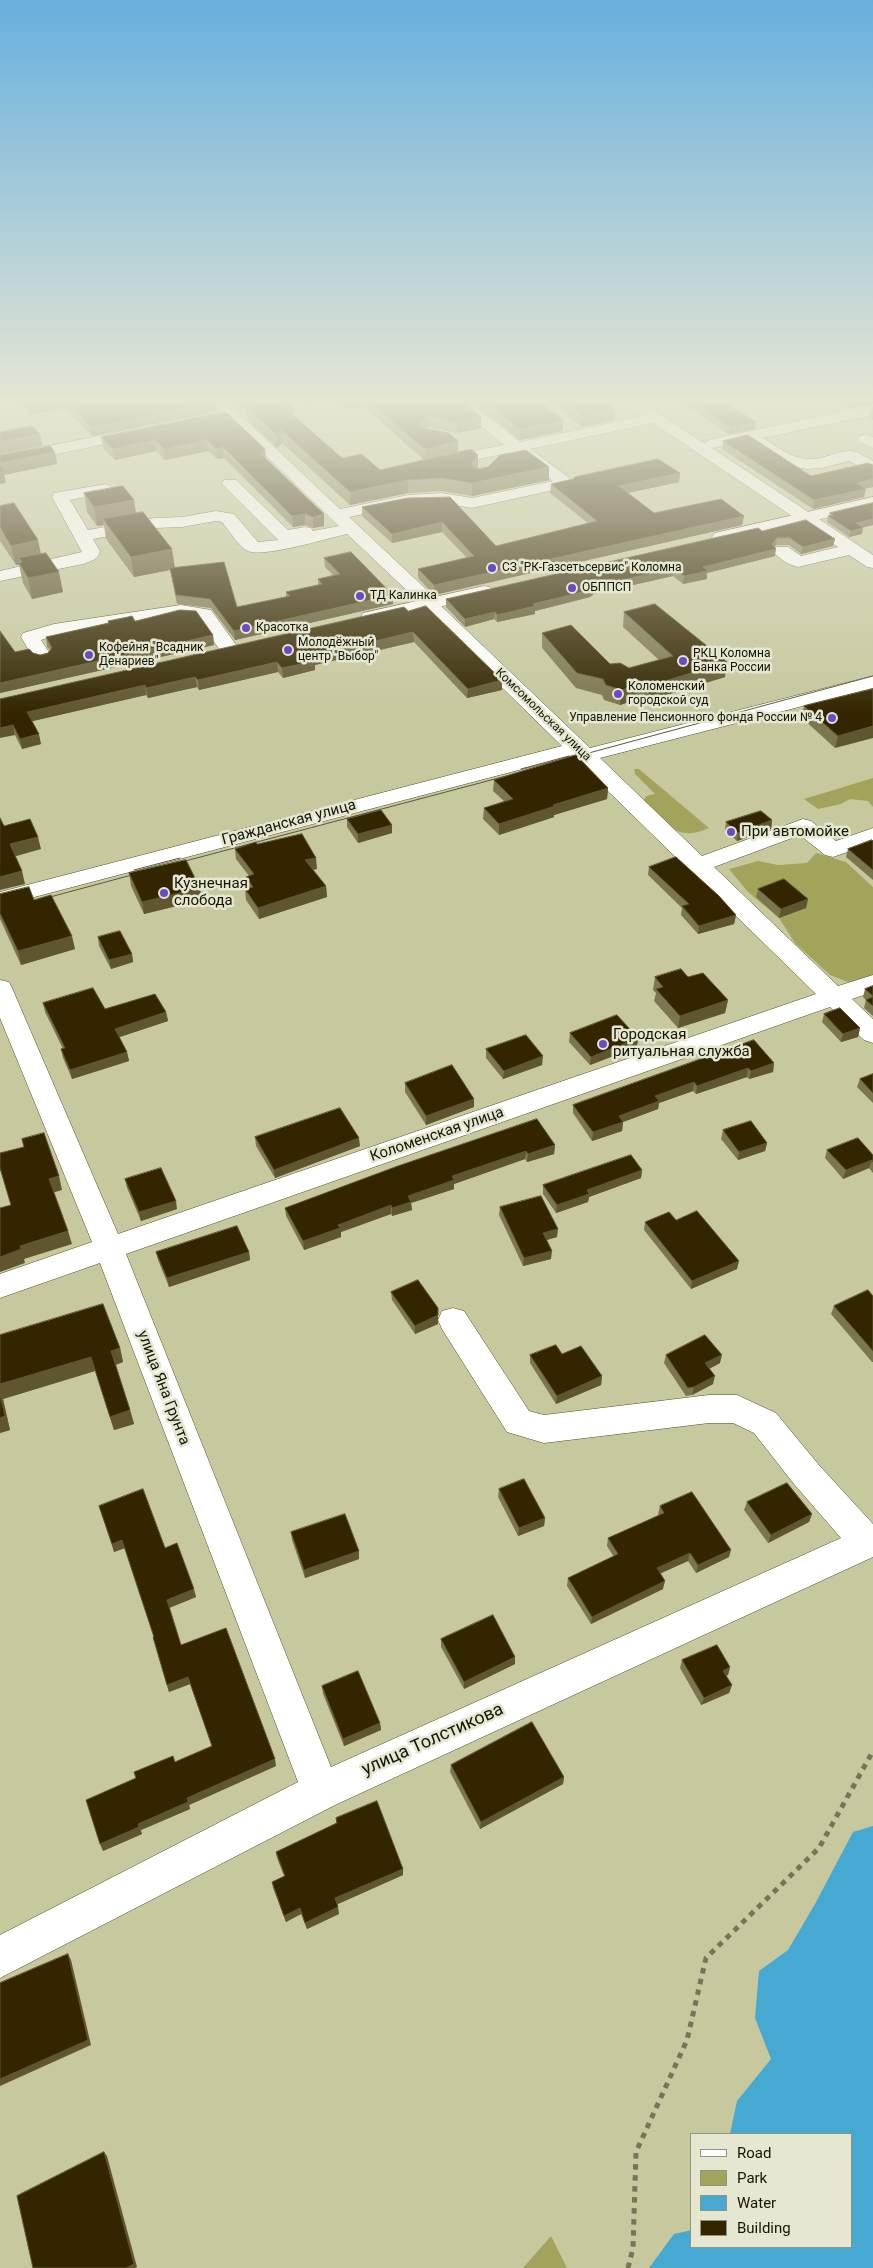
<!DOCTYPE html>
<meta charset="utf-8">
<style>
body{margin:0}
#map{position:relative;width:873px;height:2268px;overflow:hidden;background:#c7c89e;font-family:Roboto,sans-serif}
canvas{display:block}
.legend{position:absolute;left:690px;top:2133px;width:162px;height:115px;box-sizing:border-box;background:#e6e7d1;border:1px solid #929380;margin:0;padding:6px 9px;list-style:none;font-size:15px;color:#151506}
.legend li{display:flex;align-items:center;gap:10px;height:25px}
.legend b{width:25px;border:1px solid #929380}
</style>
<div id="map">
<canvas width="873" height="2268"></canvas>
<ul class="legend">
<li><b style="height:6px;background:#fff"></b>Road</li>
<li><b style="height:14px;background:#a3a45b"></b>Park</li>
<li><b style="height:14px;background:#45a9d2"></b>Water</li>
<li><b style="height:14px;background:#322500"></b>Building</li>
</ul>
</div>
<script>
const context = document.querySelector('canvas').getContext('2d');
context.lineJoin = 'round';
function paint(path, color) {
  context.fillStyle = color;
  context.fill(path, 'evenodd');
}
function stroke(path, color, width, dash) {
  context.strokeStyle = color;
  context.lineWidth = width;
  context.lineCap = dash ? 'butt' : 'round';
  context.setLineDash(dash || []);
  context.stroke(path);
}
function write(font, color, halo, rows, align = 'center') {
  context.font = font + ' Roboto,sans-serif';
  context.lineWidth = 5;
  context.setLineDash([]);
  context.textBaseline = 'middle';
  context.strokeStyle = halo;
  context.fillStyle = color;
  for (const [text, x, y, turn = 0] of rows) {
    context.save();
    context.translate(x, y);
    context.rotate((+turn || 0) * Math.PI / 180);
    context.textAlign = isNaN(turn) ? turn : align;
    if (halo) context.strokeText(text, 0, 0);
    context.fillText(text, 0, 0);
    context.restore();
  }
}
const green = new Path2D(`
 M634,769H639L709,828C676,843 664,823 644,800L646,796L655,794L635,774Z
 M873,778V807L868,801L850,799L841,804L818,809L804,799Z
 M816,853L846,862L873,887V976L864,981L848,982L830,975L795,943L779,918L748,892L729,869L758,861L778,865L807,863Z
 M551,2236L567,2268H523Z`);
const water = new Path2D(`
 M873,1826V2268H649L674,2234L692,2230V2247H852V2134H730L737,2101L771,2059L755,2018L759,1971L788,1950L815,1904L853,1832Z`);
const path = new Path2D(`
 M628,2268L633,2248L636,2152L687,2040L706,1958L819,1848L873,1751`);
const minor = new Path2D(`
 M205,397H221L340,509L408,495L442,493L472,498L553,481L514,452L441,466L435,464L433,461L435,458L504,445L466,413L463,410L466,407H476L520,442L643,416L617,397H634L705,444L707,441L713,439L873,405V415L763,438C776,446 790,457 805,459C821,461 836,451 851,451C859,452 867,458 873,461V472L849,461L822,468L806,469L789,465L747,441L712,448L873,555V568L867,567L849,555L798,567C789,565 779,559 773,551L776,547H788L801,556L838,547L653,423L530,449L572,480L574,483L572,486L472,508L442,503L408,505L349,517L429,592L441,606L590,748L873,676V688L600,758L702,856L803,819L811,821L836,841L873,828V843L833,857L825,855L800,835L714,867L838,986L873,975V992L852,999L873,1019V1043L864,1040L830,1007L126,1254L331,1767L841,1538L794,1484L754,1433L733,1423H709L544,1443L507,1432L442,1329L438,1320L442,1311L453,1308L464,1311L529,1411L544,1415L709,1395H737L776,1413L818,1464L873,1524V1557L335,1805L0,1978V1935L298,1782L100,1263L0,1298V1274L92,1242L0,1018V980L9,982L12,988L118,1234L816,994L572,756L0,906V892L562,746L427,614L417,600L347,534C329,538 263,558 248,551C239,547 229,530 222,522L216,521L182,527L155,528L93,539L100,551C98,560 91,561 83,564L0,581V571L82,552L52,497L54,493L60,492L105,484L111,486L113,489L111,492L70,500L88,530L155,518L182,517L216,511L234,514L258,542L278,540L224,486L222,483L224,480H236L288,530L305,527L311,528L313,531L339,526Z
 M304,397H334L327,401L252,416L247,414L244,411L247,408L252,406Z
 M138,428L143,430L146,433L143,436L0,466V456Z
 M866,434L873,437V448L860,442L858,439L860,436Z
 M181,605L211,610L239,649L236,653L229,655L222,653L198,619L181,617L56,635L41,640L52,657L49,661L42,663L35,661L21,637L23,633L54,624Z`);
const major = new Path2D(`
 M873,497V507L721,542L715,541L712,537L715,533Z
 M484,586L490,587L493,591L490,595L370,623L363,621L361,617L363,613Z`);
const tram = new Path2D(`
 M563,760L873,676
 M521,769L569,756
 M174,864L529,770
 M134,870L180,858
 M39,900L143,872`);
const wall = new Path2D(`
 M15,397H210L216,403L217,412L92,436L66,408L30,415Z
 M224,397H271V401L236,408Z
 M334,397H535L563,420V431L520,440L477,406L467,405L481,417V428L457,433L428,427L427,429L458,452L439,457L478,468L549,480L472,496L442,491L408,493L350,505L282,443L277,448L247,419L246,406L294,408V417L342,458L380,470L424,460L363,406L346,409L334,400Z
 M543,397H598L615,420L582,427Z
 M679,397H717L755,429L729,434L679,401Z
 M833,397H873L851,408Z
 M873,407V420L869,418L871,408Z
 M226,412L265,449L266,459L324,514V526L313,528L305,525L293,527L224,458L217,459L208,451L165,460L156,451L115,460L103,448L101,437Z
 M723,441L811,476L873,465V487L865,488L864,497L813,509L722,449Z
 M680,473L679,482L628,493L654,513L744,516L742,525L434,595L418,578V569L467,558L442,532L392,543L362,516V507L408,498L496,546L588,523L550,493L551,484Z
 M84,493L136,513L175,567L237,607L286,597V592L318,585V579L333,575L325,567L324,558L393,595V604L235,640L211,608L177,604L170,570L134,577L106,539L104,525L97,526L87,512Z
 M873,503V525L862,528V534L849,537L827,522L828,516H829L830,513Z
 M0,506L38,540L40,554L63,592L32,599L23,583L19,565H16L0,541Z
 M762,531L835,539L833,546L801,554L789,545H776L775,547V556L707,573V579L683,584L673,576L593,594V595L591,596L590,597L535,611V614L497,622L494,619L465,627L446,607V599Z
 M408,611L502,680V690L467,698L414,642L315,665V670L283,678L278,672L199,690L197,687L148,698L146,695L32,721L41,744L22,749L15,735L0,699Z
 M624,612L725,677L647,701L635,700L620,705L604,700L602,695L576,688L542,648V633L610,664L629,668L659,660L623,627Z
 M108,621H135L213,635L214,645L0,693V631L15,652L33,653L40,655L48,653L50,650L47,647L46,637L108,623Z
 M873,689L835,748L802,718L804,706Z
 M494,780L608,788L607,799L554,815V817L499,835L483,819L484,808L504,801L493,791Z
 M347,819L392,825V833L358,843L347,827Z
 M772,820L771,829L737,841L725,830L726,822Z
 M873,841V880L846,857L848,849Z
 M257,844L317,869L312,870L326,886L327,897L259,919L246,900L245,889H248L246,877L249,876L236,859L235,849Z
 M649,867L736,915L734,924L698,934L681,915L682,908L648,875Z
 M129,873L200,888L201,900L144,914L131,886Z
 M758,889L808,899L806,908L779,918L756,897Z
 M0,894L34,900L75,949L21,965L0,919Z
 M98,937L132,954L133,962L111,969L99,946Z
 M655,977H688L728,1000L725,1013L678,1028L654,1001L656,993L653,990Z
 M873,986V1016L864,1008L866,1000L863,997L865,989Z
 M43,1003L105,1009L166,1012L168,1021L119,1037L127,1052L129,1061L72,1079L63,1058L61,1049H63L45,1012Z
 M824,1014L860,1028L858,1037L841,1042L822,1022Z
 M570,1033L637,1047L590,1065L569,1042Z
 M486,1049L542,1065L503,1079L486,1058Z
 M774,1063L773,1072L749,1079L747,1077L696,1094L693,1091L659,1103L658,1109L623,1122L622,1131L592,1141L573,1113V1105Z
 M873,1074V1103L857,1087L860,1079Z
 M405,1083L474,1099V1107L426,1125L405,1092Z
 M723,1130L767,1143L765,1151L738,1160L721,1139Z
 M255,1137L360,1146L275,1178L256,1146Z
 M555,1145L554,1154L527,1162L525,1159L454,1184V1189L411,1203L412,1210L392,1216L391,1214L341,1232V1237L304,1250L286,1216L285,1208L398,1166Z
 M827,1150L873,1155V1173L869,1168L843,1179L825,1158Z
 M642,1170L641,1178L589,1197L588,1202L556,1213L543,1194V1185Z
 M125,1179L177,1209L141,1221L127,1188Z
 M500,1207L557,1237L547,1240L551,1259L523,1266L499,1215Z
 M676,1220L737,1269L691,1289L644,1230L645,1222Z
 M156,1252H249L250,1260L169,1287L158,1260Z
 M391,1292L438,1308V1324L415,1334L392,1300Z
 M873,1296V1362H872L831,1314L834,1306Z
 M0,1335L120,1348L123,1362L116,1365L130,1410L134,1424L114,1430L95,1371L3,1399L10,1430L0,1433Z
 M562,1354L602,1376L601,1385L556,1404L530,1363V1355Z
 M666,1355L720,1363L709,1369L713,1384L692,1395L686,1396L664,1363Z
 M499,1489L545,1518L544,1526L518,1536L498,1497Z
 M747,1502L812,1514L809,1522L768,1543L744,1510Z
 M99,1506L165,1548L196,1597L169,1608L181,1645L276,1766L189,1805L190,1809L141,1830L142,1834L103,1851L175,1762L212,1746L190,1684L169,1692L153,1637H154L125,1548L114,1552Z
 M660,1506L729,1557L696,1573L688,1561L660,1573L663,1589L591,1624L567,1586L568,1578L614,1557L607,1546L608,1538L659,1516L658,1514Z
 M291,1532L359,1551V1559L305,1578L292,1540Z
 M441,1639L515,1664L464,1689L441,1647Z
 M682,1660L730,1667L728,1675L726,1676L732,1685L729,1693L701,1705L680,1668Z
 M322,1686L380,1723L381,1730L344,1746L323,1694Z
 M451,1765L564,1777L563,1784L480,1829L450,1772Z
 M336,1818L403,1875L337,1904L339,1914L307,1929L301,1914L286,1922L273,1888L272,1882L284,1876L277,1858L276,1852L336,1823Z`);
const shadedWall = new Path2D(`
 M246,397H271V401L236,408L235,399Z
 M354,397H362L363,406L346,409V399Z
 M464,397H466V405L462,401Z
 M859,397H873V404L851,408L853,398Z
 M65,399L66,408L30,415L28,406Z
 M216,403L217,412L92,436L91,427Z
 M294,408V420L286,409Z
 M615,409V420L582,427L583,416Z
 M428,416V427L419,434V423Z
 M481,417V428L457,433V422Z
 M563,420V431L520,440L521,429Z
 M756,422L755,429L729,434L730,427Z
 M281,430L282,443L277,448V435Z
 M40,434L42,446L0,454V442Z
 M155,440L156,451L115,460L113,449Z
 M207,440L208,451L165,460L164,449Z
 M458,441V452L425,460V449Z
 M223,447L224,458L217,459L216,449Z
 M265,449L266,460L261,454Z
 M55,452L57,464L4,475L6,483L0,484V463Z
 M478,455V468L472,477V464Z
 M549,467V480L472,496V483Z
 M680,473L679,482L618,495L619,486Z
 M873,479V487L855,491L857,483Z
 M408,480V493L350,505V492Z
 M866,489L864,497L813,509L814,500Z
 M134,500L137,519H103L104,525L97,526L94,507Z
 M305,514V525L293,527L292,516Z
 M324,514V526L313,528V517Z
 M744,516L742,525L434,595V585Z
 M873,519V525L855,529L856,523Z
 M442,522V532L392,543V534Z
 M863,528L862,534L849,537L851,531Z
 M777,538L776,545L772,550L776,549L775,556L707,573V579L683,584L684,576L703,567L772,544Z
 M835,539L833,546L801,554L803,547Z
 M38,540L42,559L19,558L21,564L16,565L11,546Z
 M172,549L175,569L134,577L131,557Z
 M674,568L673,576L593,594V595L591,596L590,597L535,611V614L497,622V615L590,589L592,587Z
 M59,572L63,592L32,599L28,578Z
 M393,595V604L235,640L234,631Z
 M495,612L494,619L465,627V619Z
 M413,632L414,642L315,665V670L283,678L282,668L311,656Z
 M213,635L214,645L0,693V683Z
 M277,662L278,672L199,690L198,680Z
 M727,662L725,677L647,701L649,686Z
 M195,677L197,687L148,698L146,688Z
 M502,680V690L467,698L468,689Z
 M145,685L146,695L29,722L27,712Z
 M637,685L635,700L620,705L622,690Z
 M13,725L15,735L0,738V728Z
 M873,726V738L835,748L838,736Z
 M39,734L41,744L22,749L20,739Z
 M608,788L607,799L554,815V817L499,835V824L553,805Z
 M772,820L771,829L737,841L738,833Z
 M392,825V833L358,843V834Z
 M38,837L41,849L13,857L10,844Z
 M316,858L317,869L306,871L305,860Z
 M22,871L25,884L0,890V877Z
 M326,886L327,897L259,919L258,908Z
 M200,888L201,900L144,914L142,902Z
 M808,899L806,908L779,918L781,909Z
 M736,915L734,924L698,934L699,926Z
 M72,936L75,949L21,965L18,951Z
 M132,954L133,962L111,969L109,960Z
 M728,1000L725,1013L678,1028L680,1016Z
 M166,1012L168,1021L117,1038L115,1029Z
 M860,1028L858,1037L841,1042L843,1034Z
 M638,1038L637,1047L590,1065L591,1057Z
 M127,1052L129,1061L72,1079L70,1070Z
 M543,1056L542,1065L503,1079L504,1071Z
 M774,1063L773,1072L749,1079L751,1071Z
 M748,1068L747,1077L696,1094L697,1086Z
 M694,1082L693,1091L659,1103L658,1109L623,1122L622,1131L592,1141L593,1132L619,1116L655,1096Z
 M474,1099V1107L426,1125V1116Z
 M359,1138L360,1146L275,1178L274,1170Z
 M767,1143L765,1151L738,1160L739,1152Z
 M555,1145L554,1154L527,1162L528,1154Z
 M526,1151L525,1159L454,1184V1189L411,1203L412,1210L392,1216V1208L408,1196L452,1176Z
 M872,1160L869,1168L843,1179L846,1170Z
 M642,1170L641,1178L589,1197L588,1202L556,1213L557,1205L587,1190Z
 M59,1176L62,1190L52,1193L49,1179Z
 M176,1201L177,1209L141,1221L139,1212Z
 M391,1205V1214L341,1232V1237L304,1250L303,1241L338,1225Z
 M558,1229L557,1237L543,1241V1233Z
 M68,1231L72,1244L24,1259L25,1263L0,1272V1257L20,1246Z
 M552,1251L551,1259L523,1266L524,1258Z
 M249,1252L250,1260L169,1287L167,1278Z
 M739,1261L737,1269L691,1289L692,1281Z
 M438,1315V1324L415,1334V1326Z
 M120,1348L123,1362L115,1365L111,1351Z
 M722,1355L720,1363L703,1372L705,1363Z
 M91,1357L95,1371L3,1399L10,1430L0,1433V1384Z
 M602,1376L601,1385L556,1404L557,1396Z
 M715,1376L713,1384L692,1395L694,1387Z
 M130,1410L134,1424L114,1430L110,1417Z
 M812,1514L809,1522L768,1543L771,1535Z
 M545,1518L544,1526L518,1536L519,1528Z
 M122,1540L125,1548L114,1552L112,1544Z
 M731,1550L729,1557L696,1573L698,1565Z
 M359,1551V1559L305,1578L304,1570Z
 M690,1553L688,1561L655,1576L657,1568Z
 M665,1581L663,1589L591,1624L592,1617Z
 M194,1589L196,1597L169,1608L167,1600Z
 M515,1657V1664L464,1689V1682Z
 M730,1667L728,1675L721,1678L723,1671Z
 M188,1677L190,1684L169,1692L167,1685Z
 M732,1685L729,1693L701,1705L704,1698Z
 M380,1723L381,1730L344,1746L343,1739Z
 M275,1759L276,1766L189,1805L190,1809L141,1830L138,1824L187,1798Z
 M564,1777L563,1784L480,1829L481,1822Z
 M139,1827L142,1834L103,1851L100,1844Z
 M403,1869V1875L336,1905L335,1898Z
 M338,1907L339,1914L307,1929L305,1923Z
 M300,1908L301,1914L286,1922L284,1916Z
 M68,1954L71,1960L91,2045L0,2086V2079Z
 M104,2152L107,2156L137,2267L135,2268H126Z`);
const building = new Path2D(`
 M21,397H210L216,403L91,427L65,399L28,406Z
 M232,397H246L235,399Z
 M343,397H354L346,399Z
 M364,397H464L462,401L481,417L457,422L428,416L419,423L424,428L449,433L458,441L425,449Z
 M480,397H535L563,420L521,429Z
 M558,397H598L615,409L583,416Z
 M683,397H717L756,422L730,427Z
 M283,399L294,408L286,409L342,458L362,454L380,470L471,449L478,455L472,464L476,469L488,467L500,455L526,450L549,467L472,483L442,478L408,480L350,492L281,430L277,435L246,406Z
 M226,412L265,449L261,454L324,514L313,517L305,514L292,516L223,447L216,449L207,440L164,449L155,440L113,449L101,437Z
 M32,426L40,434L0,442V432Z
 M748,435L811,476L868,463L873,465V479L857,483L866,489L814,500L723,441Z
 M50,446L55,452L0,463V455Z
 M658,459L680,473L619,486L654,513L721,499L744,516L434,585L418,569L474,556L442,522L392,534L362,507L408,498L450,497L496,546L597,521L551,484L573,479L575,477Z
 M0,465L4,471L0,472Z
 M123,486L134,500L94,507L84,493Z
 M14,503L38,540L11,546L0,527V506Z
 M873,503V519L856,523L863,528L851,531L828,516L833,515L830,513Z
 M143,512L172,549L131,557L103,519Z
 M806,520L835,539L803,547L790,538H777L772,544L776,549L703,567L708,571L684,576L674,568L592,587L594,588L590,589L591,590L533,604L535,606L497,615L495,612L465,619L446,599L758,528L762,531Z
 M351,552L393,595L234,631L210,599L176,595L170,568L224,562L237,607L290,596L286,592L322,584L318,579L340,574L324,558Z
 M46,553L59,572L28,578L19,563L22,562L19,558Z
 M655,604L727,662L649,686L637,685L622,690L606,685L603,679L577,673L542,633L571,625L610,664L620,663L629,668L673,656L624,612Z
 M426,606L502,680L468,689L413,632L311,656L314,661L282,668L277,662L198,680L195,677L146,688L145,685L27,712L39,734L20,739L13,725L0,728V699L404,607L408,611Z
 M180,610L196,611L213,635L0,683V631L15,652L29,649L33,653L40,655L48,653L52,648L46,637L109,623L108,621L128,617L132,616L135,621Z
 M873,689V726L838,736L804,706Z
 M576,755L608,788L553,805L555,806L499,824L484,808L513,799L494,780Z
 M381,810L392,825L358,834L347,819Z
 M761,811L772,820L738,833L726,822Z
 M0,818L4,826L30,819L38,837L10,844L22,871L0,877Z
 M302,834L316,858L305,860L326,886L258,908L245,889L253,887L246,877L254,874L235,849L256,842L257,844Z
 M872,840L873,841V870L848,849Z
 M676,857L719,896L736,915L699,926L682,906L689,904L649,867Z
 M186,860L200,888L142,902L129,873Z
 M784,879L808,899L781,909L758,889Z
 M29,887L34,900L51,895L72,936L18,951L0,913V894Z
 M120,931L132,954L109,960L98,937Z
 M681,969L688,977L703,973L728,1000L680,1016L656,989L663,987L655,977Z
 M873,986V996L865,989Z
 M93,988L105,1009L155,994L166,1012L115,1029L127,1052L70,1070L61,1049L65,1048L43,1003Z
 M873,997V1006L866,1000Z
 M840,1008L860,1028L843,1034L824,1014Z
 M617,1015L638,1038L591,1057L570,1033Z
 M526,1035L543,1056L504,1071L486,1049Z
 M754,1040L774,1063L751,1071L748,1068L697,1086L694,1082L655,1096L659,1101L619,1116L623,1122L593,1132L573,1105Z
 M452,1065L474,1099L426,1116L405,1083Z
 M873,1074V1093L860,1079Z
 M340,1108L359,1138L274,1170L255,1137Z
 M537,1119L555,1145L528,1154L526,1151L452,1176L454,1180L408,1196L411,1202L392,1208L391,1205L338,1225L340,1228L303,1241L285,1208L398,1166Z
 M751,1121L767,1143L739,1152L723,1130Z
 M44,1133L59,1176L49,1179L68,1231L20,1246L21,1249L0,1257V1208L11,1205L0,1168V1153L24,1147L22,1139Z
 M858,1138L873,1155V1162L872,1160L846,1170L827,1150Z
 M631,1155L642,1170L587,1190L589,1194L557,1205L543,1185Z
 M161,1168L176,1201L139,1212L125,1179Z
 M541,1196L558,1229L543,1233L552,1251L524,1258L500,1207Z
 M697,1211L739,1261L692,1281L645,1222L669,1212L676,1220Z
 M237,1226L249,1252L167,1278L156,1252Z
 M418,1280L438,1308V1315L415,1326L391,1292Z
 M868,1290L873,1296V1351L834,1306Z
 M103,1304L120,1348L111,1351L130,1410L110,1417L91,1357L0,1384V1335Z
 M705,1335L722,1355L705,1363L715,1376L694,1387L688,1388L666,1355Z
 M556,1345L562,1354L581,1346L602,1376L557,1396L530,1355Z
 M0,1395L5,1416L0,1418Z
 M524,1479L545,1518L519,1528L499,1489Z
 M787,1483L812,1514L771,1535L747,1502Z
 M143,1489L165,1548L177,1543L194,1589L167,1600L181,1645L226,1628L275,1759L187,1798L188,1802L138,1824L139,1827L100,1844L86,1800L136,1778L134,1772L173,1756L175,1762L212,1746L188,1677L167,1685L153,1637H154L122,1540L112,1544L99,1506Z
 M692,1492L731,1550L698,1565L690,1553L657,1568L665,1581L592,1617L568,1578L618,1554L608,1538L664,1513L660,1506Z
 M345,1514L359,1551L304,1570L291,1532Z
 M493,1615L515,1657L464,1682L441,1639Z
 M717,1645L730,1667L723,1671L732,1685L704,1698L682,1660Z
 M358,1671L380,1723L343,1739L322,1686Z
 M532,1722L564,1777L481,1822L451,1765Z
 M377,1801L403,1869L335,1898L338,1907L305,1923L300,1908L284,1916L272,1882L285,1876L276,1852L337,1823L336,1818Z
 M68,1954L88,2040L0,2079V1983Z
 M104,2152L134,2264L126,2268H33L17,2196Z`);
const markers = [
 [492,568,5,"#684cc6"],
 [572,588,5,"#684cc6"],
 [360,596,5,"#684cc6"],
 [246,628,5,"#684cc6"],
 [288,650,5,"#684cc6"],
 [89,655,5,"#684cc6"],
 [683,661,5,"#684cc6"],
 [618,694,5,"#684cc6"],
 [832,718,5,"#684cc6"],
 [731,832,5,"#684cc6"],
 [164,893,5,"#684cc6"],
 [603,1044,5,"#684cc6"]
];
const farPoinames = [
 ["СЗ \"РК-Газсетьсервис\" Коломна",502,568],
 ["ОБППСП",582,588],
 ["ТД Калинка",370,596],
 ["Красотка",256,628],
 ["Молодёжный",298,643],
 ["центр \"Выбор\"",298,657],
 ["Кофейня \"Всадник",99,648],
 ["Денариев\"",99,662],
 ["РКЦ Коломна",693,654],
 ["Банка России",693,668],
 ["Коломенский",628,687],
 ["городской суд",628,701],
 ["Управление Пенсионного фонда России № 4",822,718,"right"]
];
const farStreetnames = [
 ["Комсомольская улица",543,715,44]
];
const streetNames = [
 ["Гражданская улица",289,823,-15],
 ["Коломенская улица",437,1135,-19],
 ["улица Яна Грунта",163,1388,69]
];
const poiNames = [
 ["При автомойке",741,832],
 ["Кузнечная",174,884],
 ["слобода",174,901],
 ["Городская",613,1035],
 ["ритуальная служба",613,1052]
];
const nearStreetnames = [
 ["улица Толстикова",433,1740,-24]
];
paint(green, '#a3a45b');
paint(water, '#45a9d2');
stroke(minor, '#4f4f2a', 1);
stroke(major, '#4f4f2a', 1);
stroke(path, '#757658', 5, [5.5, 5.5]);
paint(minor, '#fff');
paint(major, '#fff');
stroke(tram, '#58583f', 1);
paint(wall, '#7c764f');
paint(shadedWall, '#5f562f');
paint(building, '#322500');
stroke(building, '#5f562f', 1);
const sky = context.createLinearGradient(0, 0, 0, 714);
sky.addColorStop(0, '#67b0df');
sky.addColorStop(0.56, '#e6e6d3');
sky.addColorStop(1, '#e6e6d300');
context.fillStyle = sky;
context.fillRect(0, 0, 873, 714);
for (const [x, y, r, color] of markers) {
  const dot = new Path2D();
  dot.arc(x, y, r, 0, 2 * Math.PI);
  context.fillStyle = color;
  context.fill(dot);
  stroke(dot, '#e6e7d1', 2);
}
write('12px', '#151506', '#e6e7d1', farPoinames, 'left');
write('12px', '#151506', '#e6e7d1', farStreetnames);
write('15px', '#151506', '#e6e7d1', streetNames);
write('15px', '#151506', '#e6e7d1', poiNames, 'left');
write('18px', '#151506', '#e6e7d1', nearStreetnames);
</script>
